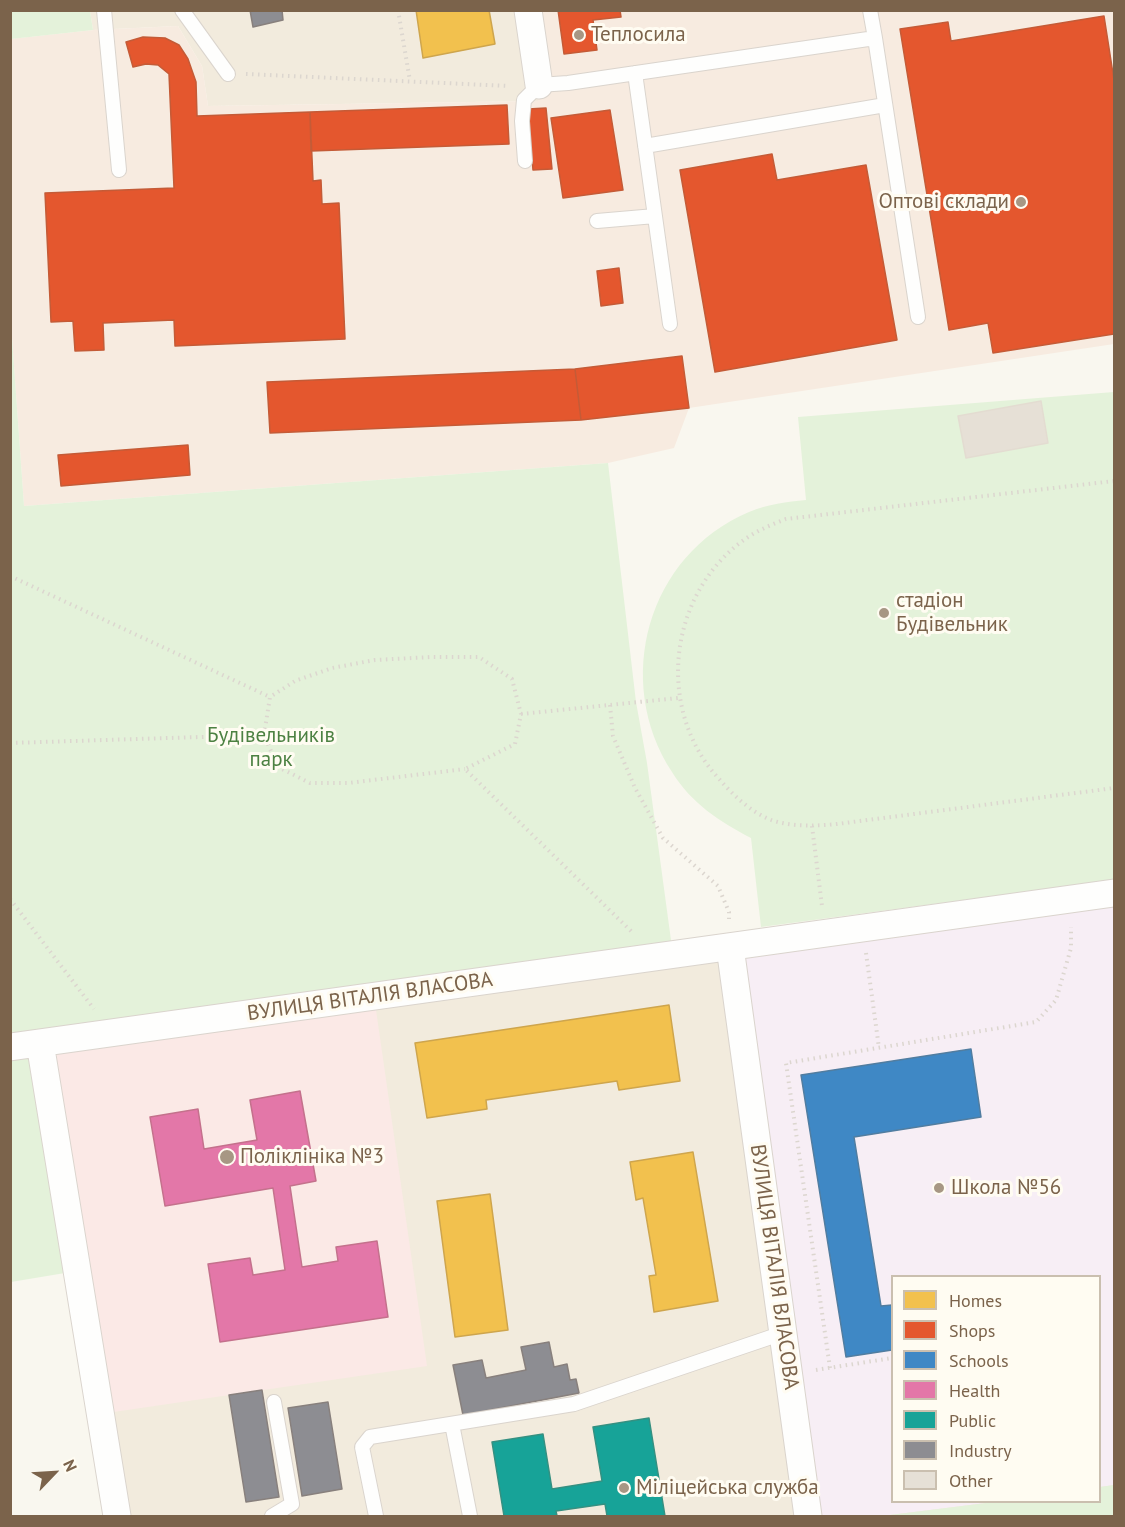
<!DOCTYPE html>
<meta charset="utf-8">
<style>
body{margin:0}
#map{position:relative;width:1125px;height:1527px;overflow:hidden;background:#f9f7ef;font-family:"PT Sans",sans-serif}
canvas{display:block}
.frame{position:absolute;inset:0;border:12px solid #7b634b;pointer-events:none}
.legend{position:absolute;left:891px;top:1275px;width:210px;height:228px;box-sizing:border-box;background:#fffcf2;border:2px solid #cabfaf;margin:0;padding:8px 10px;list-style:none;font-size:18px;color:#7b634b}
.legend li{display:flex;align-items:center;gap:12px;height:30px}
.legend b{width:30px;border:2px solid #cabfaf}
.north{position:absolute;left:24px;top:1443px;width:60px;height:60px;-webkit-text-stroke:4px #fffcf2;paint-order:stroke;rotate:65deg;font-size:16px;font-weight:700;line-height:24px;text-align:center;color:#7b634b}
.north::after{content:'';display:block;margin:auto;width:21px;height:27px;background:#7b634b;clip-path:polygon(50% 0,100% 100%,50% 72%,0 100%)}
</style>
<div id="map">
<canvas width="1125" height="1527"></canvas>
<div class="frame"></div>
<ul class="legend">
<li><b style="height:16px;background:#f2c14e"></b>Homes</li>
<li><b style="height:16px;background:#e4572e"></b>Shops</li>
<li><b style="height:16px;background:#3f88c5"></b>Schools</li>
<li><b style="height:16px;background:#e377a8"></b>Health</li>
<li><b style="height:16px;background:#17a398"></b>Public</li>
<li><b style="height:16px;background:#8d8d92"></b>Industry</li>
<li><b style="height:16px;background:#e6e0d6"></b>Other</li>
</ul>
<div class="north">N</div>
</div>
<script>
const context = document.querySelector('canvas').getContext('2d');
context.lineJoin = 'round';
function paint(path, color) {
  context.fillStyle = color;
  context.fill(path, 'evenodd');
}
function stroke(path, color, width, dash) {
  context.strokeStyle = color;
  context.lineWidth = width;
  context.lineCap = dash ? 'butt' : 'round';
  context.setLineDash(dash || []);
  context.stroke(path);
}
function write(font, color, halo, rows, align = 'center') {
  context.font = font + ' "PT Sans",sans-serif';
  context.lineWidth = 6;
  context.setLineDash([]);
  context.textBaseline = 'middle';
  context.strokeStyle = halo;
  context.fillStyle = color;
  for (const [text, x, y, turn = 0] of rows) {
    context.save();
    context.translate(x, y);
    context.rotate((+turn || 0) * Math.PI / 180);
    context.textAlign = isNaN(turn) ? turn : align;
    if (halo) context.strokeText(text, 0, 0);
    context.fillText(text, 0, 0);
    context.restore();
  }
}
const residential = new Path2D(`
 M90,11H528L539,85V101L208,106L202,66L178,26L93,30Z
 M1114,893V1516H117L40,1043ZM892,1276H1100V1502H892Z`);
const commercial = new Path2D(`
 M528,11H1114V344L689,408L674,448L608,463L24,506L10,310V39L93,30L178,26L202,66L208,106L538,101L539,85Z`);
const education = new Path2D(`
 M1114,893V1485L1100,1487V1276H892V1502H994L882,1516H808L730,947Z`);
const medical = new Path2D(`
 M374,996L427,1366L100,1414L40,1043Z`);
const green = new Path2D(`
 M10,11H90L93,30L11,39Z
 M10,310L24,506L608,463L636,702L647,763L673,955L40,1043L77,1271L11,1282Z
 M1114,392V880L761,927L751,838C720,822 691,803 672,772C613,681 647,555 749,512C768,504 787,502 806,500L798,417Z
 M1114,1485V1516H882L994,1502H1100V1487Z`);
const homes = new Path2D(`
 M416,10H489L495,44L423,58Z
 M669,1005L680,1081L619,1090L617,1081L486,1100L487,1109L427,1118L415,1043Z
 M693,1152L718,1301L654,1312L649,1276L656,1275L643,1198L636,1200L630,1162Z
 M490,1194L508,1330L455,1337L437,1201Z`);
const shops = new Path2D(`
 M558,10H620L621,17L593,20L597,50L564,54Z
 M1104,16L1114,80V334L993,353L988,323L949,330L900,29L948,22L951,41Z
 M143,37L165,38L179,45L188,59L196,82L197,116L310,112L313,181L321,180L322,204L339,203L345,339L175,346L174,320L103,323L104,350L75,351L73,321L51,322L45,193L174,188L169,74L158,65L146,64L133,67L126,42Z
 M507,105L509,144L311,151L310,112Z
 M546,108L552,169L533,170L528,109Z
 M610,110L623,190L563,198L551,118Z
 M772,154L777,180L866,165L897,340L715,372L680,170Z
 M619,268L623,303L601,306L597,271Z
 M682,356L689,408L581,420L575,369Z
 M575,369L581,420L270,433L267,382Z
 M188,445L190,475L61,486L58,455Z`);
const schools = new Path2D(`
 M971,1049L981,1117L854,1137L881,1306L892,1305V1350L846,1357L801,1075Z`);
const health = new Path2D(`
 M300,1091L316,1181L290,1186L302,1267L338,1261L336,1247L377,1241L388,1317L220,1342L208,1264L250,1258L253,1275L285,1270L273,1188L165,1206L150,1117L198,1109L204,1149L257,1140L250,1100Z`);
const public = new Path2D(`
 M649,1418L665,1516H607L605,1504L556,1511L557,1516H504L492,1442L543,1434L552,1489L602,1481L593,1427Z`);
const industry = new Path2D(`
 M250,10H282L283,20L253,27Z
 M549,1342L554,1367L567,1364L570,1380L576,1379L579,1393L463,1415L453,1365L482,1360L486,1378L526,1370L521,1347Z
 M262,1390L279,1497L246,1502L229,1395Z
 M328,1402L342,1489L302,1496L288,1408Z`);
const building = new Path2D(`
 M1041,401L1048,443L966,458L958,416Z`);
const path = new Path2D(`
 M398,10L410,81
 M246,74L509,86
 M1114,481L786,519C770,525 754,532 741,542C667,598 656,712 720,780C734,796 753,814 774,821C795,827 816,826 837,824L1114,788
 M10,576L270,697
 M610,705L613,736L635,788L663,838L718,886L729,912V919
 M521,714L678,698
 M264,735L270,697L295,681L332,668L375,660L431,657H479L512,679L521,714L515,744L465,769L632,932
 M10,743L264,735L278,767L310,783H348L465,769
 M812,826L822,906
 M10,899L94,1009
 M866,953L879,1048
 M830,1368L786,1063L1036,1022L1056,1000L1071,948V927
 M816,1370L892,1358`);
const lane = new Path2D(`
 M104,10L119,170
 M182,10L228,74
 M870,10L875,38
 M635,73L670,324
 M645,146L885,105
 M525,161L522,121L524,100L539,85L568,83L875,38L918,317
 M597,221L655,216
 M452,1424L470,1516
 M272,1516L292,1504L274,1402
 M376,1516L362,1447L370,1437L574,1404L783,1333`);
const street = new Path2D(`
 M528,10L539,85
 M730,947L808,1516
 M40,1043L117,1516
 M10,1047L1114,893`);
const markers = [
 [579,35,6,"#a79784"],
 [1021,202,6,"#a79784"],
 [884,613,6,"#a79784"],
 [227,1157,8,"#a79784"],
 [939,1188,6,"#a79784"],
 [624,1488,6,"#a79784"]
];
const poiNames = [
 ["Теплосила",591,35],
 ["Оптові склади",1009,202,"right"],
 ["стадіон",896,601],
 ["Будівельник",896,625],
 ["Поліклініка №3",240,1157],
 ["Школа №56",951,1188],
 ["Міліцейська служба",636,1488]
];
const parkNames = [
 ["Будівельників",271,736],
 ["парк",271,760]
];
const streetNames = [
 ["ВУЛИЦЯ ВІТАЛІЯ ВЛАСОВА",370,997,-8],
 ["ВУЛИЦЯ ВІТАЛІЯ ВЛАСОВА",774,1267,82]
];
paint(residential, '#f2ebdd');
paint(commercial, '#f7ebe0');
paint(education, '#f7eef5');
paint(medical, '#fbe9e6');
paint(green, '#e4f2da');
paint(homes, '#f2c14e');
stroke(homes, '#cea54d', 1.5);
paint(shops, '#e4572e');
stroke(shops, '#c45b37', 1.5);
paint(schools, '#3f88c5');
stroke(schools, '#517da0', 1.5);
paint(health, '#e377a8');
stroke(health, '#c4718c', 1.5);
paint(public, '#17a398');
stroke(public, '#359081', 1.5);
paint(industry, '#8d8d92');
stroke(industry, '#88807d', 1.5);
paint(building, '#e6e0d6');
stroke(building, '#e3dcd1', 1.5);
stroke(lane, '#dad4cd', 16);
stroke(street, '#dad4cd', 29);
stroke(path, '#dcd6cf', 4, [1.5, 4.5]);
stroke(lane, '#fefefd', 14);
stroke(street, '#fefefd', 27);
for (const [x, y, r, color] of markers) {
  const dot = new Path2D();
  dot.arc(x, y, r, 0, 2 * Math.PI);
  context.fillStyle = color;
  context.fill(dot);
  stroke(dot, '#fffcf2', 2);
}
write('21px', '#7b634b', '#fffcf2', poiNames, 'left');
write('21px', '#4c8142', '#fffcf2', parkNames);
write('21px', '#7b634b', '#fffcf2', streetNames);
</script>
